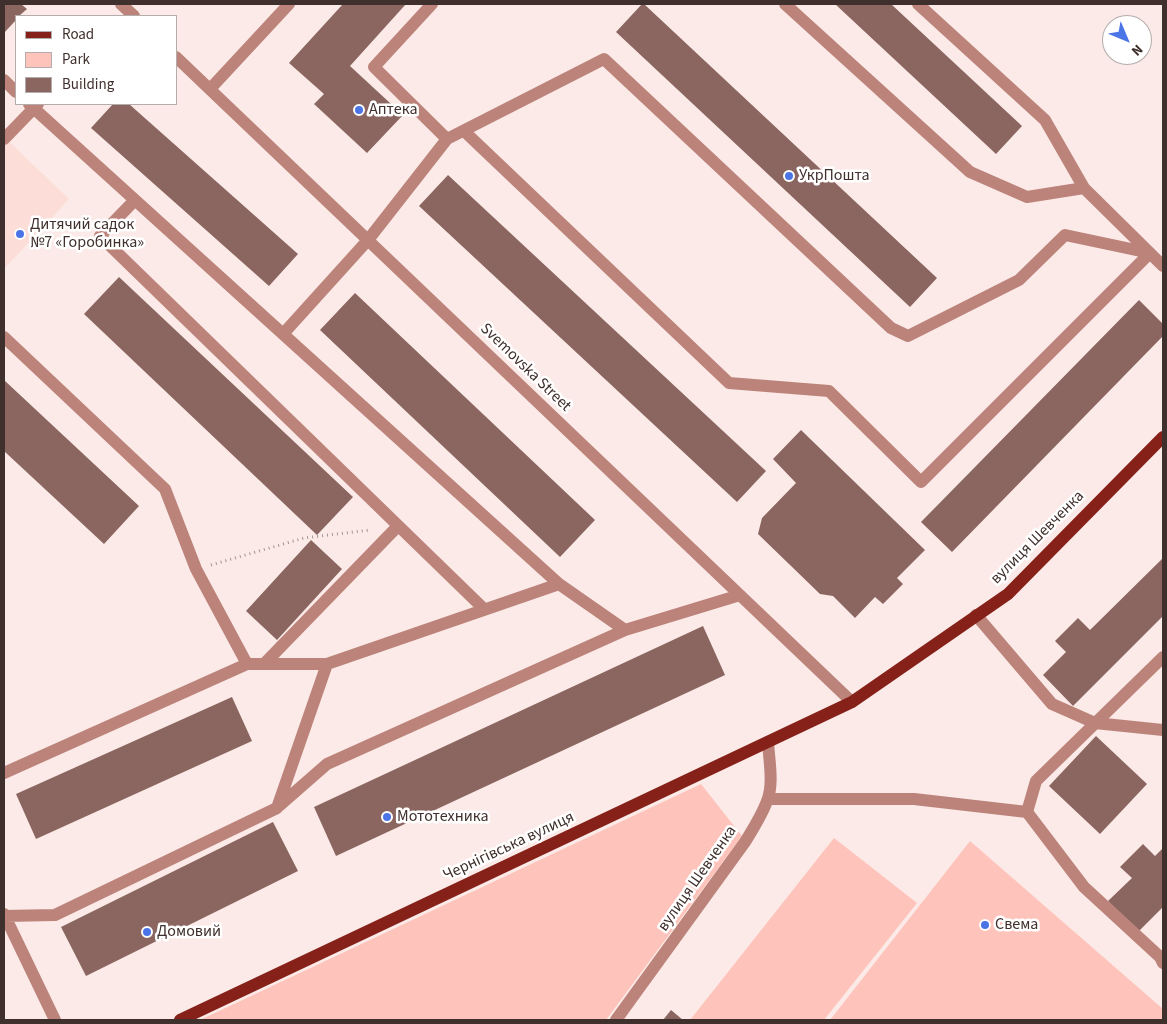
<!DOCTYPE html>
<meta charset="utf-8">
<style>
body{margin:0}
#map{position:relative;width:1167px;height:1024px;overflow:hidden;background:#fbeae7;font-family:"Source Sans 3",sans-serif}
canvas{display:block}
.frame{position:absolute;inset:0;border:5px solid #40302d;pointer-events:none}
.legend{position:absolute;left:15px;top:15px;width:162px;height:90px;box-sizing:border-box;background:#fff;border:1px solid #b3acab;margin:0;padding:6px 9px;list-style:none;font-size:15px;color:#40302d}
.legend li{display:flex;align-items:center;gap:10px;height:25px}
.legend b{width:25px;border:1px solid #b3acab}
.north{position:absolute;left:1102px;top:15px;width:50px;height:50px;box-sizing:border-box;background:#fff;border:1px solid #b3acab;border-radius:50%;rotate:135deg;font-size:14px;font-weight:700;line-height:20px;text-align:center;color:#40302d}
.north::after{content:'';display:block;margin:auto;width:18px;height:22px;background:#4b74e7;clip-path:polygon(50% 0,100% 100%,50% 72%,0 100%)}
</style>
<div id="map">
<canvas width="1167" height="1024"></canvas>
<div class="frame"></div>
<ul class="legend">
<li><b style="height:6px;background:#86211a"></b>Road</li>
<li><b style="height:14px;background:#fec4bb"></b>Park</li>
<li><b style="height:14px;background:#8b6660"></b>Building</li>
</ul>
<div class="north">N</div>
</div>
<script>
const context = document.querySelector('canvas').getContext('2d');
context.lineJoin = 'round';
function paint(path, color) {
  context.fillStyle = color;
  context.fill(path, 'evenodd');
}
function stroke(path, color, width, dash) {
  context.strokeStyle = color;
  context.lineWidth = width;
  context.lineCap = dash ? 'butt' : 'round';
  context.setLineDash(dash || []);
  context.stroke(path);
}
function write(font, color, halo, rows, align = 'center') {
  context.font = font + ' "Source Sans 3",sans-serif';
  context.lineWidth = 5;
  context.setLineDash([]);
  context.textBaseline = 'middle';
  context.strokeStyle = halo;
  context.fillStyle = color;
  for (const [text, x, y, turn = 0] of rows) {
    context.save();
    context.translate(x, y);
    context.rotate((+turn || 0) * Math.PI / 180);
    context.textAlign = isNaN(turn) ? turn : align;
    if (halo) context.strokeText(text, 0, 0);
    context.fillText(text, 0, 0);
    context.restore();
  }
}
const built = new Path2D(`
 M4,137L69,199L4,269Z`);
const green = new Path2D(`
 M701,784L742,836L606,1020H200Z
 M834,838L917,903L824,1020H690Z
 M970,841L1163,1009V1020H830Z`);
const building = new Path2D(`
 M4,4H21L27,9L19,16H16V20L4,33Z
 M343,4H406L350,66L403,115L367,153L314,104L324,94L289,63Z
 M642,4H644L937,278L910,307L616,32Z
 M835,4H891L1022,126L996,154Z
 M113,104H129L298,254L269,286L91,128Z
 M448,175L766,471L737,502L419,206Z
 M119,277L353,497L317,535L84,314Z
 M355,293L595,520L560,557L320,330Z
 M1139,300L1163,324V336L952,552L921,522Z
 M4,380L139,506L104,544L4,451Z
 M801,430L925,550L897,578L903,584L883,604L875,597L855,618L833,596L820,594L758,534L762,518L796,483L773,459Z
 M311,540L342,569L277,640L246,611Z
 M1163,558V616L1073,706L1043,675L1066,652L1055,641L1078,618L1090,630Z
 M703,626L725,675L336,856L314,807Z
 M232,697L252,741L36,839L16,794Z
 M1096,736L1147,784L1100,834L1049,786Z
 M273,822L298,871L86,976L61,927Z
 M1143,844L1155,856L1163,848V907L1138,932L1108,901L1132,878L1120,867Z
 M671,1010L683,1020H663Z`);
const path = new Path2D(`
 M211,565L304,538L370,530`);
const minor = new Path2D(`
 M121,4L134,16
 M785,4L970,172L1027,197L1084,188
 M918,4L1045,120L1084,188L1163,266
 M176,57L852,702
 M4,80L16,92
 M210,89L289,4
 M29,104L559,584
 M464,131L729,383L829,391L921,482L1150,253
 M4,139L38,104
 M447,139L604,59L891,328L908,336L1019,280L1065,235L1150,253
 M135,200L100,236L484,609
 M283,334L368,240L447,139L374,67L432,4
 M4,337L165,489L196,569L247,664
 M976,615L1052,704L1095,723L1163,730
 M265,663L398,526
 M4,773L247,664H327
 M768,799H914L1027,812L1084,887L1160,957L1163,963
 M279,806L327,764L625,630
 M1027,812L1036,781L1163,657
 M4,914L55,1020
 M4,916L55,915L277,808L327,664L559,584L625,630L740,595
 M616,1020L745,842C753,829 762,815 767,801C774,784 769,760 768,742`);
const major = new Path2D(`
 M180,1020L852,702L1008,594L1163,437`);
const markers = [
 [359,110,5,"#4b74e7"],
 [789,176,5,"#4b74e7"],
 [20,234,5,"#4b74e7"],
 [387,817,5,"#4b74e7"],
 [985,925,5,"#4b74e7"],
 [147,932,5,"#4b74e7"]
];
const poiNames = [
 ["Аптека",369,110],
 ["УкрПошта",799,176],
 ["Дитячий садок",30,225],
 ["№7 «Горобинка»",30,243],
 ["Мототехника",397,817],
 ["Свема",995,925],
 ["Домовий",157,932]
];
const streetNames = [
 ["Svemovska Street",525,368,44],
 ["вулиця Шевченка",1038,538,-45],
 ["Чернігівська вулиця",509,847,-25],
 ["вулиця Шевченка",698,879,-55]
];
paint(built, '#fcddd8');
paint(green, '#fec4bb');
paint(building, '#8b6660');
stroke(path, '#a59592', 3, [1, 4]);
stroke(minor, '#bc837b', 12);
stroke(major, '#86211a', 12);
for (const [x, y, r, color] of markers) {
  const dot = new Path2D();
  dot.arc(x, y, r, 0, 2 * Math.PI);
  context.fillStyle = color;
  context.fill(dot);
  stroke(dot, '#fff', 2);
}
write('16px', '#40302d', '#fff', poiNames, 'left');
write('16px', '#40302d', '#fff', streetNames);
</script>
